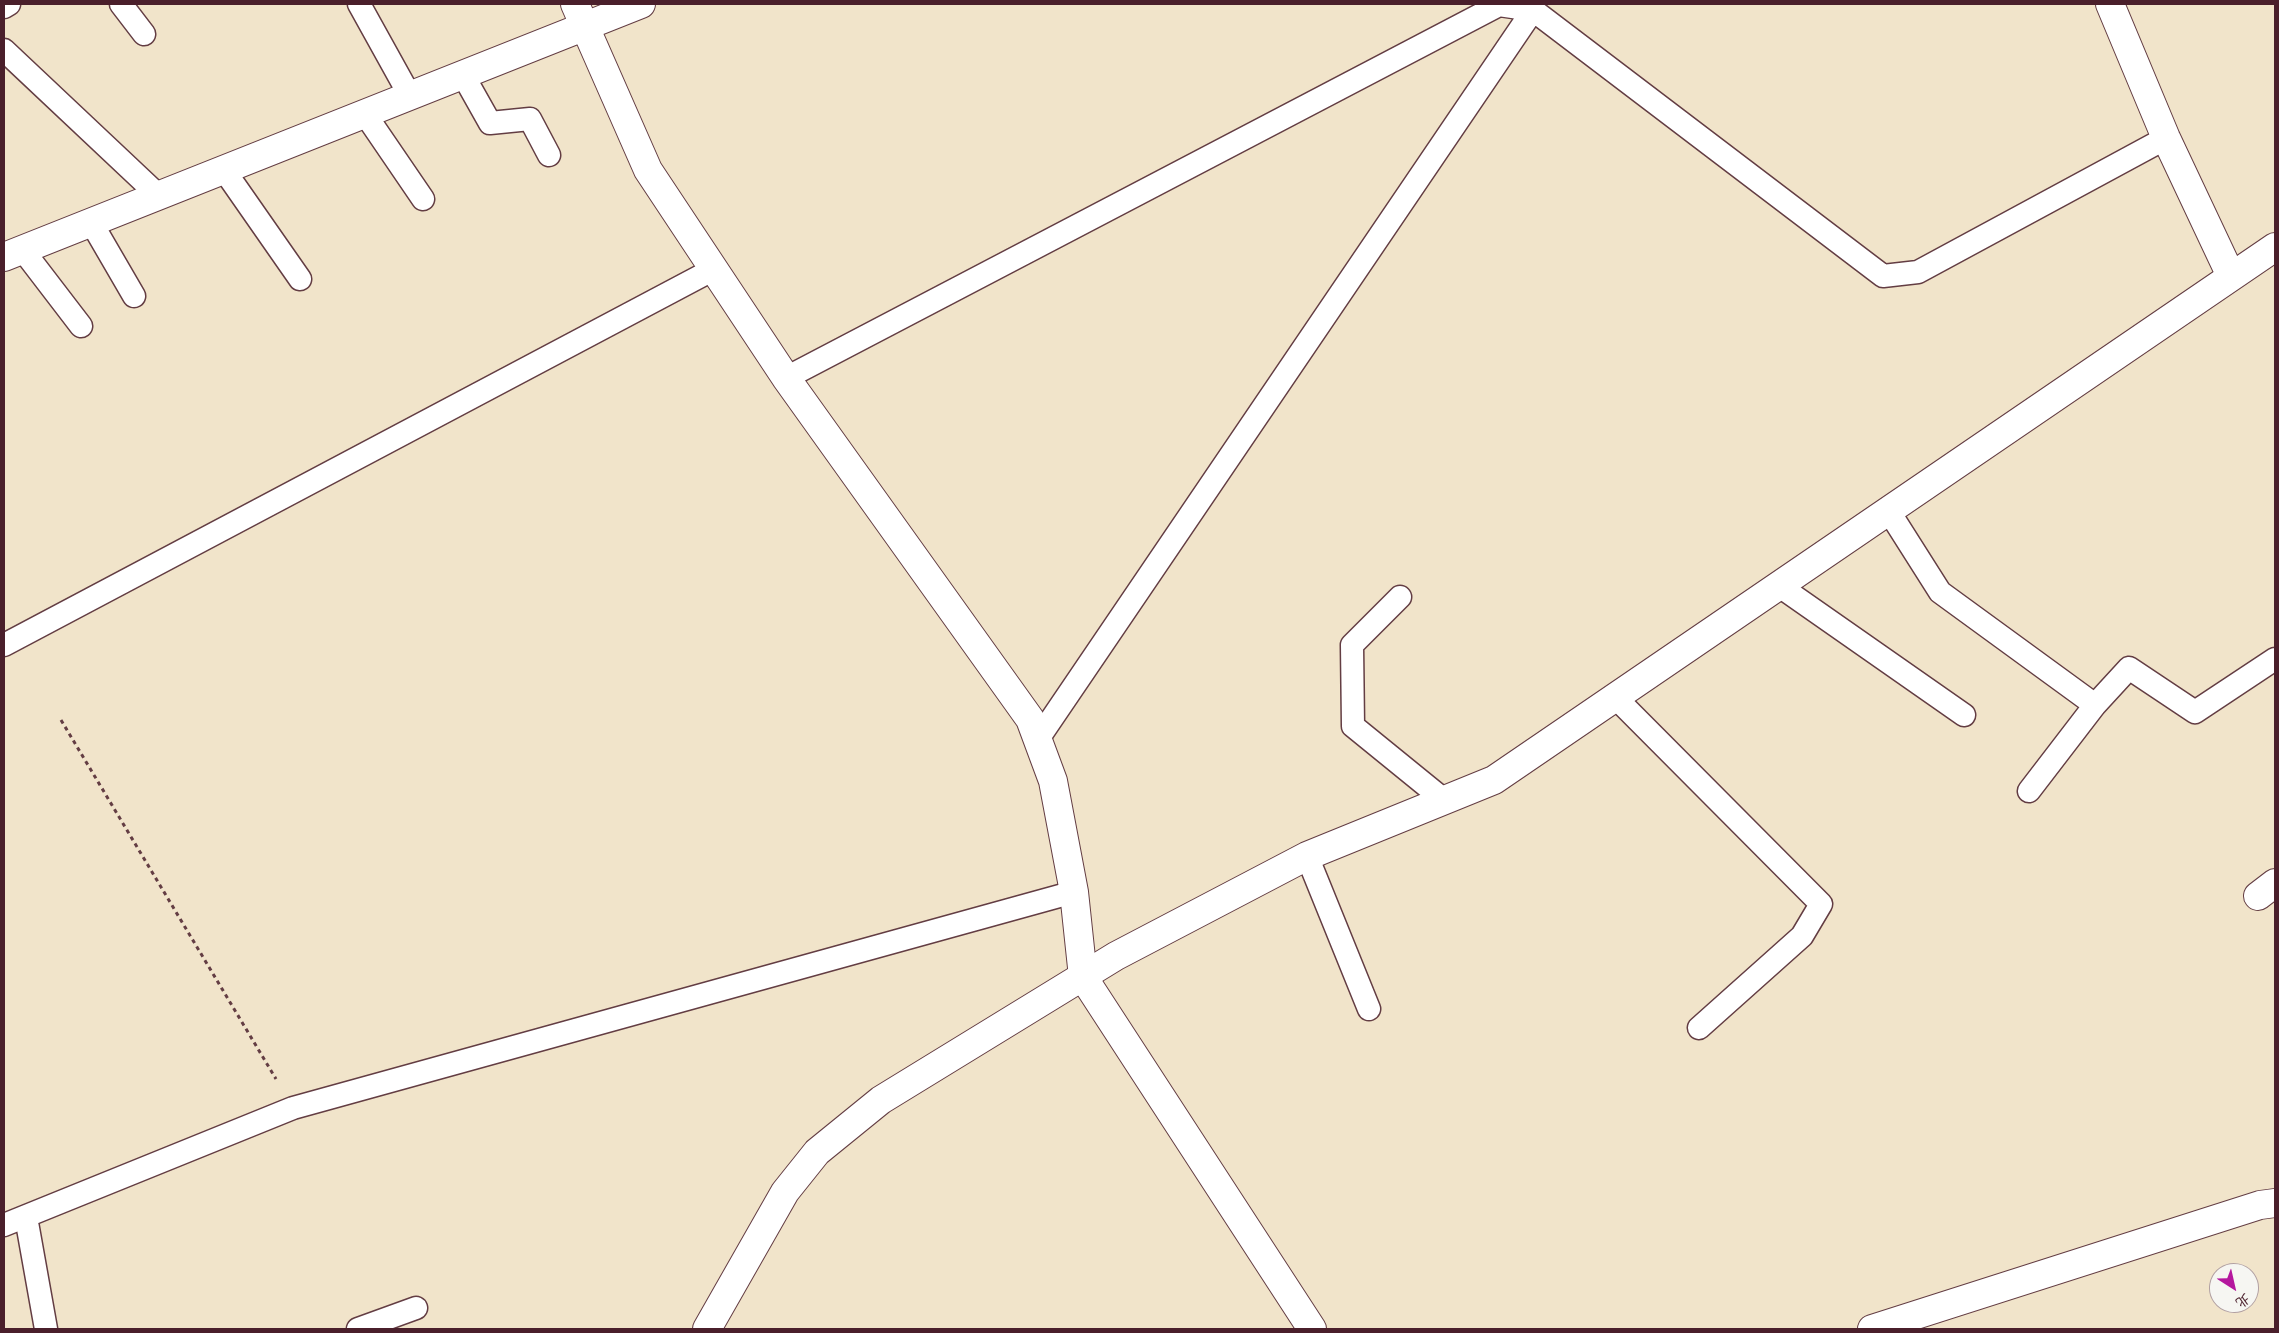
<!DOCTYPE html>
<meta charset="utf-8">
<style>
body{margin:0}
#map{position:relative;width:2279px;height:1333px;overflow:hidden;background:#f1e4ca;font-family:Dekko,"LXGW WenKai TC",sans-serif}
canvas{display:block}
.frame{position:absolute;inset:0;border:5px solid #4a1f2b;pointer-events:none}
.north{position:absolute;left:2209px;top:1263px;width:50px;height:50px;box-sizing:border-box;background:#f6f6f2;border:1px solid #b1a0a2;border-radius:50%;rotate:145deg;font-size:14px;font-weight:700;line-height:20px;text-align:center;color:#4a1f2b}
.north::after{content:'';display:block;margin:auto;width:18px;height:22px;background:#b5179e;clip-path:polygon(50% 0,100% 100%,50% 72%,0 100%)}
</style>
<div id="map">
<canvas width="2279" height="1333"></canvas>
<div class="frame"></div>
<div class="north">北</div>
</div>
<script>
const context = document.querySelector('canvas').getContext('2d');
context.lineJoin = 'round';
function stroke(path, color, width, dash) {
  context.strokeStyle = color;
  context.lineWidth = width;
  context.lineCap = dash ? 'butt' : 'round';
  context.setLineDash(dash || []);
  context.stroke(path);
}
const path = new Path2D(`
 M61,720L276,1079`);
const service = new Path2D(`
 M121,4L144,34
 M359,4L410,96
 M4,7L9,4
 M4,50L159,196
 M463,75L490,123L530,119L549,155
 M365,114L423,199
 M224,170L300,279
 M91,222L134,296
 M22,249L81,326
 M786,378L1499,5L1533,10L1883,276L1918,272L2166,138
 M1888,510L1940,592L2095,705
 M1778,585L1964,715
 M1400,597L1352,645L1353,726L1444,800
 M4,645L714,269
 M1615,697L1821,904L1802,936L1699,1028
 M1038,739L1533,10
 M2029,791L2095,705L2129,668L2195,712L2275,659
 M1307,856L1369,1009
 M26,1217L46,1329
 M4,1225L293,1108L1074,892
 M358,1329L416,1308`);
const minor = new Path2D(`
 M575,4L648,170L786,378L1030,719L1053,781L1074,892L1083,977L1312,1329
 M2110,4L2166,138L2231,276
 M4,257L641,4
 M2258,896L2275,883
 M1872,1329L2260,1205L2275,1203`);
const tertiary = new Path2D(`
 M707,1329L785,1192L817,1152L881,1100L1116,956L1307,856L1494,780L2275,247`);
stroke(service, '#633d43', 25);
stroke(minor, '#633d43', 30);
stroke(tertiary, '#633d43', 30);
stroke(path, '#633d43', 3, [4, 4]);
stroke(service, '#fff', 22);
stroke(minor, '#fff', 28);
stroke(tertiary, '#fff', 28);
</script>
